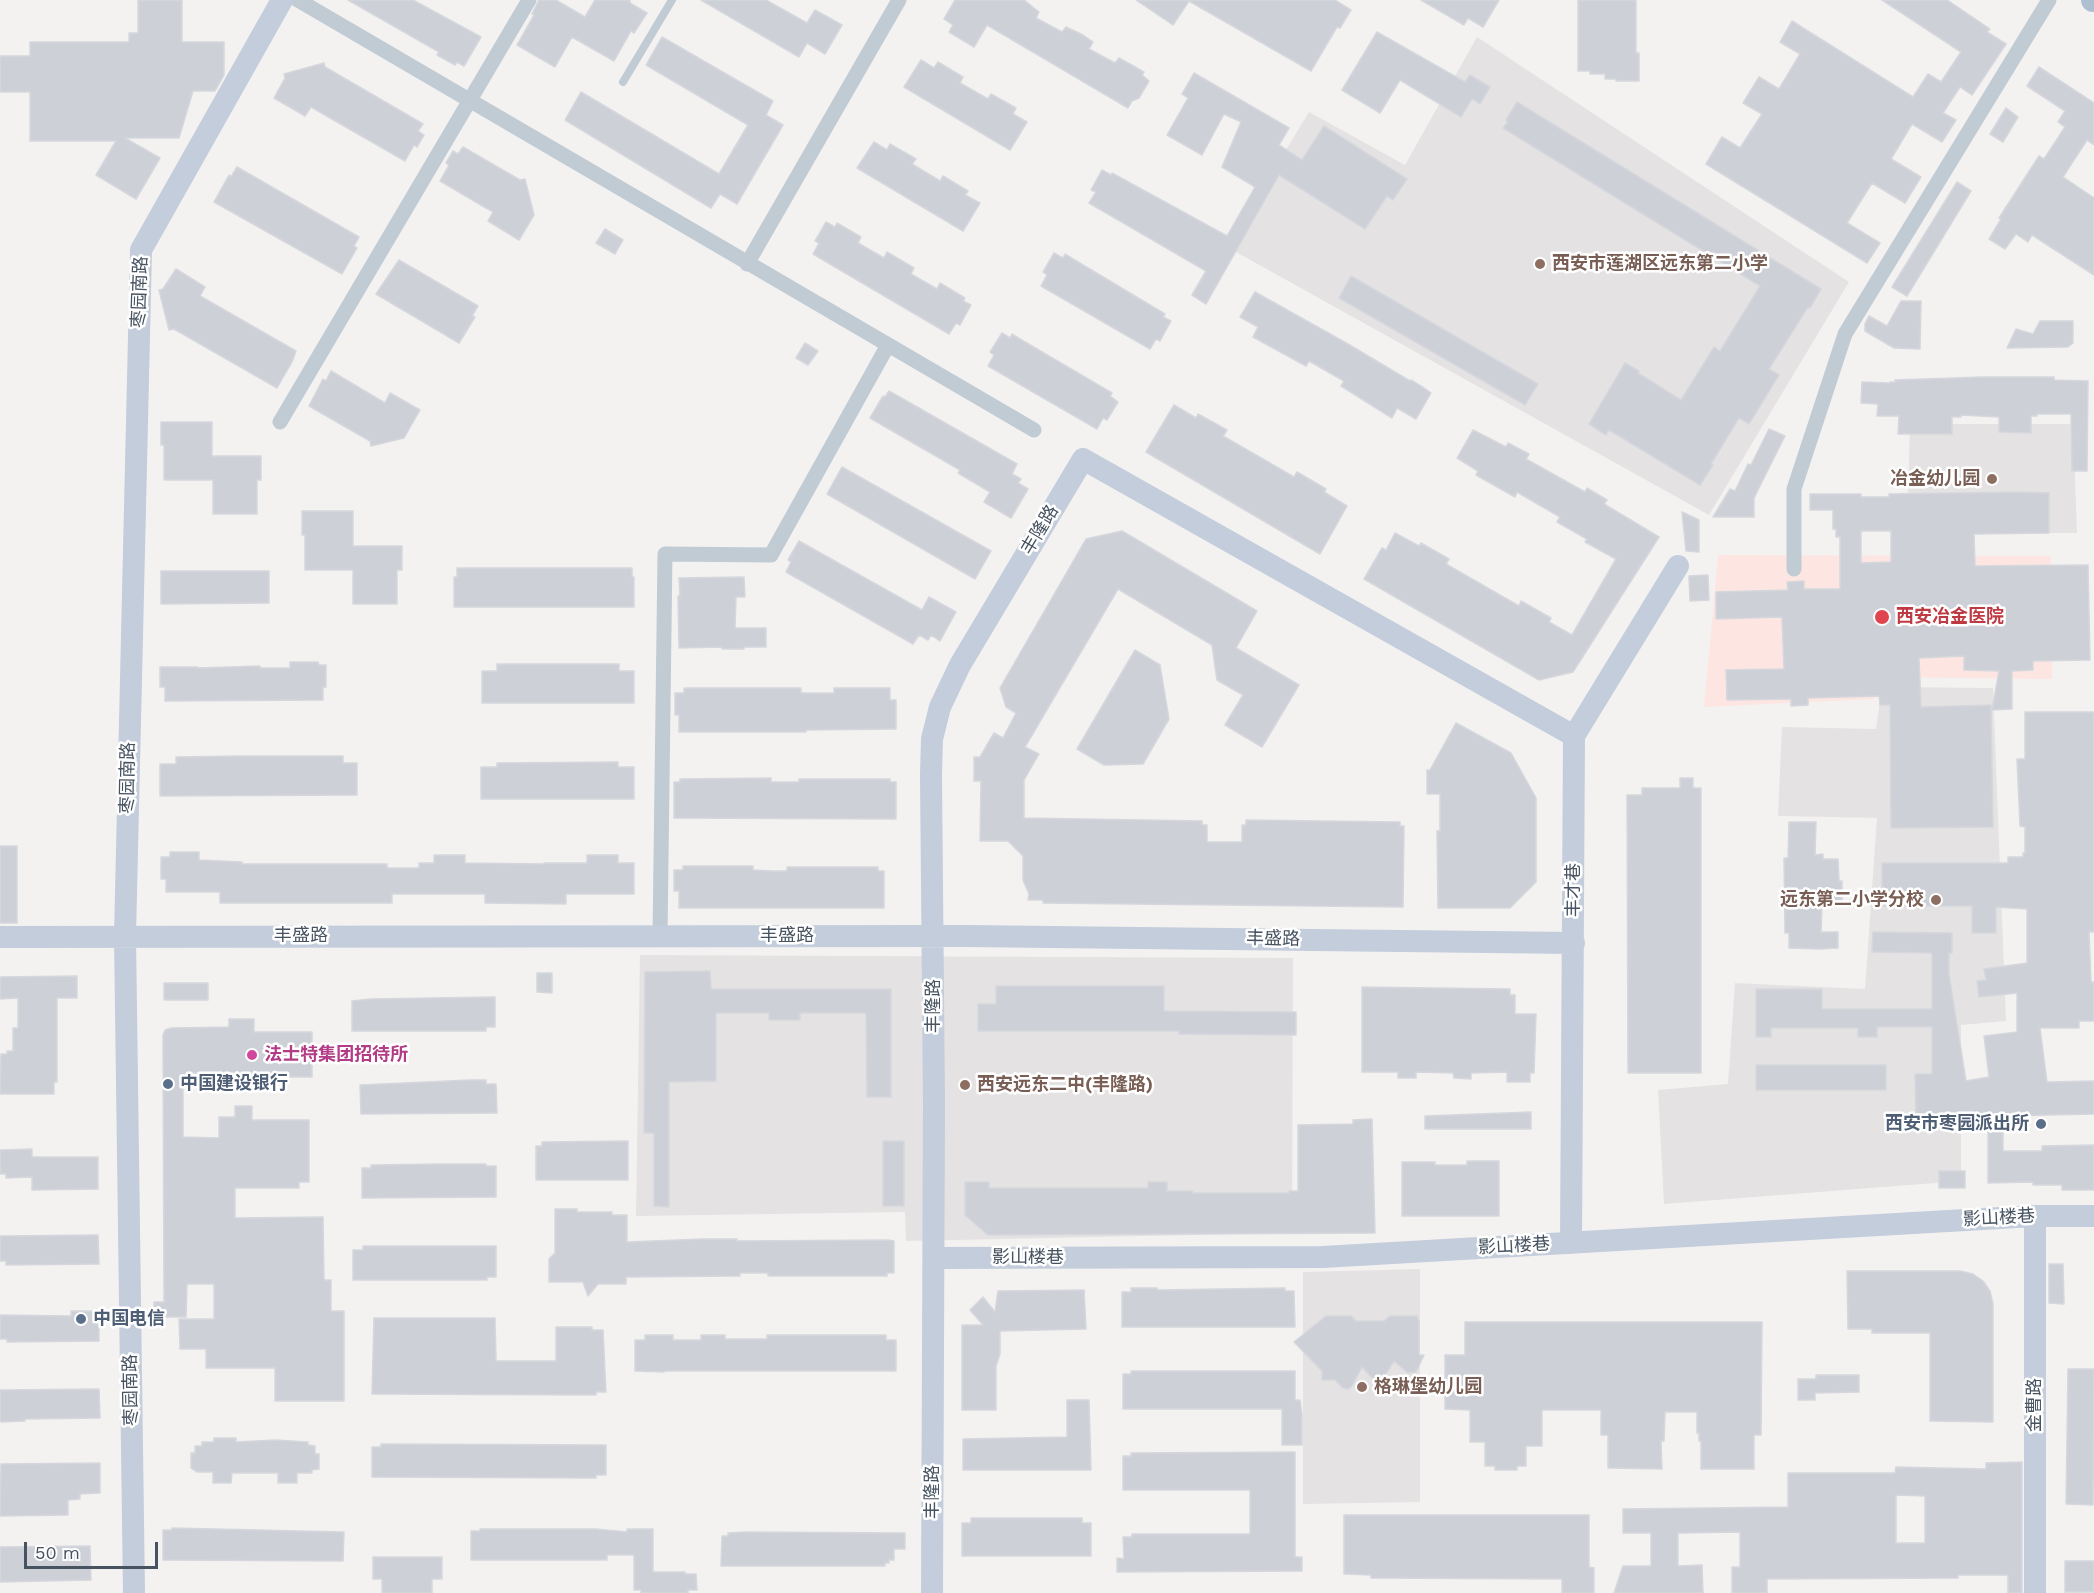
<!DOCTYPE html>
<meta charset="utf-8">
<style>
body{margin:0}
#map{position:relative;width:2094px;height:1593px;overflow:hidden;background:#f4f2f1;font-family:"Work Sans",sans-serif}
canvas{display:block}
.scale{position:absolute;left:24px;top:1542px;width:134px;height:27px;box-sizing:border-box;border:3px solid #475361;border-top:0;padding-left:8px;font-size:18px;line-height:21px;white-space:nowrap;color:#475361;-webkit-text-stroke:4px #fff;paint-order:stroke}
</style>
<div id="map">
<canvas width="2094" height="1593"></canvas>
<div class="scale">50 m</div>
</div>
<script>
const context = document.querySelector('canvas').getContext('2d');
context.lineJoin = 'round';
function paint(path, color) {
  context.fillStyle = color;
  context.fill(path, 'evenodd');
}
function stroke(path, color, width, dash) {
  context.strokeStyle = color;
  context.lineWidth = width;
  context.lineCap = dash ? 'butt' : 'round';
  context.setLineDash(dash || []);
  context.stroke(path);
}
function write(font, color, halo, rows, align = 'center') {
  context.font = font + ' "Work Sans","Noto Sans SC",sans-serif';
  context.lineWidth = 5;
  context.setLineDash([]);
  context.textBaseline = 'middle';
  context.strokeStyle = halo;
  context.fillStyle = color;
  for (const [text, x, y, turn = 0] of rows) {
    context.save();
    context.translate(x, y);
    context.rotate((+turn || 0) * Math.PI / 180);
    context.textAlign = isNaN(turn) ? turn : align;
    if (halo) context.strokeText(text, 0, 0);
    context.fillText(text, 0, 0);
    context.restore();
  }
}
const education = new Path2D(`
 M1477,37L1849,282L1709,515L1227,247L1309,112L1405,165Z
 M1910,424H2073L2077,533H1907Z
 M1882,687L1993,688L2006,1021L1961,1025V1181L1664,1204L1658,1090L1728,1084L1735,983L1865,989L1877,818L1778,816L1782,727L1876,729Z
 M640,955L1293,958L1292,1233L906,1241L905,1212L636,1216Z
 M1420,1269V1502L1303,1504V1272Z`);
const medical = new Path2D(`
 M1718,555L2051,556L2052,679L1875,677V699L1704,707Z`);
const building = new Path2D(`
 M138,0H182V42H224V75L215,91H193L179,138H125L160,158L136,199L96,175L116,141H30V92H0V56H30V42H129V33H138Z
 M348,0H413L481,37L464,66L457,62L455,65L437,55L439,52Z
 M539,0H556L585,17L595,0H630V3L647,13L634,33L631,31L614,61L572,37L555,67L517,45L534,15L532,14Z
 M701,0H766L807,23L815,10L842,25L825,54L807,43L799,57Z
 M955,0H1024L1039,12L1036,18L1062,32L1066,27L1083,35L1093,42L1089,49L1115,63L1119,58L1144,72L1142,75L1149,81L1139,98L1132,101L1128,108L987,25L974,47L949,32L953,25L944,19Z
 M1136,0H1335L1351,10L1340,28L1337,27L1311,71L1189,1L1173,25Z
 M1421,0H1499L1483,27L1468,18L1464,25Z
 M1578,0H1636V53H1639V81H1616V79H1605V74H1590V71H1578Z
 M1882,0H1947L1990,29L1987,32L2006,44L1972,95L1960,87L1943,113L1956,120L1942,142L1912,124L1891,159L1921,177L1905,203L1872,183L1847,223L1880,243L1867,263L1706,164L1722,137L1740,148L1762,114L1743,103L1759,77L1779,89L1800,54L1780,42L1792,21L1913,97L1928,74L1941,82L1961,52Z
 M1377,32L1465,82L1470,75L1490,87L1480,104L1472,99L1461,117L1400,80L1380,113L1342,90Z
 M662,37L773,101L766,115L783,125L737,204L720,194L711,208L565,120L581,92L719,174L748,125L646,65Z
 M921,60L934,68L938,62L963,77L960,83L988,99L991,94L1016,108L1013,114L1027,122L1010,150L904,87Z
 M324,63L325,67L423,124L418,131L424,135L417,147L414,145L405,161L311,107L305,116L274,98L285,78L284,74Z
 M2039,67L2094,103V145L2087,140L2063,177L2094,198V275L2032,235L2028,242L2016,234L2005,249L1989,239L2001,219L1999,218L2039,156L2044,159L2065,127L2058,122L2065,111L2027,86Z
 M1194,73L1289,128L1279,145L1302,160L1324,126L1407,179L1393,200L1387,196L1365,229L1279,175L1206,304L1192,295L1206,271L1089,203L1096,192L1091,190L1102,170L1111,175L1112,173L1227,236L1255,187L1222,167L1241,122L1224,114L1202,155L1167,135L1188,98L1182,94Z
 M1517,102L1821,289L1810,308L1808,307L1769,369L1779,375L1749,424L1739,418L1711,464L1713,465L1700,485L1609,430L1606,435L1589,424L1625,363L1639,371L1638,373L1681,400L1714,347L1720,351L1760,286L1503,128L1508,122L1506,120Z
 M2006,108L2018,117L2003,142L1990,134Z
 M874,142L887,150L890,144L916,159L912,164L940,181L943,176L968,191L965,195L980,203L963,231L857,168Z
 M463,147L520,180L525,179L534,215L519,240L488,221L493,212L440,181L449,165L446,163L453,151L458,154Z
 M237,167L359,237L354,246L357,248L342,274L214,202L229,175L231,177Z
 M1957,182L1971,191L1907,296L1892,287Z
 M826,222L835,227L837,223L861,237L858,243L884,258L887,252L914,268L911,274L937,289L940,283L965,298L963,301L971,305L960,325L956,323L949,334L813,254L819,243L815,241Z
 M605,229L623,240L615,254L596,243Z
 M1054,253L1063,258L1065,254L1073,259L1165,314L1163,317L1171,321L1160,341L1156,339L1150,349L1041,286L1047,275L1043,272Z
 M399,260L478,306L472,316L475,317L459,343L376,294Z
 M176,269L205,287L200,296L296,351L292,362L277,388L174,329L169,330L159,290L163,289Z
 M1351,276L1538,384L1525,405L1339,298Z
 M1255,292L1348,344L1410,381L1411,380L1424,388L1431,393L1416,419L1397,408L1392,418L1341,386L1344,381L1309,361L1306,366L1253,337L1258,327L1240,317Z
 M1901,301H1921L1920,349L1894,348L1865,331V324L1869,316L1887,326Z
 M2040,321H2073V343L2068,347L2007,348L2016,329L2033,334Z
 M1002,333L1010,338L1012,334L1020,339L1112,393L1110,396L1118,402L1107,420L1103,418L1097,429L988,366L994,355L990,352Z
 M805,343L818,351L808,365L796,358Z
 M331,371L385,403L390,393L420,410L404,438L371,446L370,441L309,406L323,379L326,381Z
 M1982,377H2054V380L2088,381L2087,471H2072L2071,414H2037V416H2031V433L1999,432V417L1961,415V417H1952V434H1898L1899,416H1877L1878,404L1861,403L1862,382L1890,383V382H1895V380Z
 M889,391L1017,464L1012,474L1021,479L1018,483L1028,489L1011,518L984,502L990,492L958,473L960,470L870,418L883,396L885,397Z
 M1174,405L1196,418L1198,414L1227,430L1223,436L1294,477L1297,472L1326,489L1324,492L1347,506L1320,554L1146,452Z
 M161,422H212V456H261V480H257V514H213V480H164V445H161Z
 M1769,429L1785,436L1754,498V517H1713L1730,489L1735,491L1748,464L1751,465Z
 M1473,430L1506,447L1508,443L1529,454L1526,459L1585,492L1587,488L1607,500L1604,504L1659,537L1573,672L1539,680L1364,579L1382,548L1386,550L1395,533L1419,546L1421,543L1449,559L1446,564L1519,606L1521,601L1551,618L1549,622L1572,635L1616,559L1585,542L1587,539L1557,522L1560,517L1517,492L1515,497L1476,475L1478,471L1457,458Z
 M842,467L991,551L975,579L827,494Z
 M2018,492L2049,493V533L1974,534L1975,566L2088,565L2090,660L2033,661V670L2012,671V709L1992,710L1999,671L1964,670V656L1919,658L1921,707L1991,705L1993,827L1891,828L1890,705H1880L1879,696L1808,698V705L1791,706V699L1727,700L1726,670L1784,669L1782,617L1716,619V592L1788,590L1787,582L1804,581V589H1840V537H1836V529H1833V510H1810V494H1861V497H1889V494ZM1861,531H1891V562L1861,563Z
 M302,511H353V546H402V570H397V604H353V570H305V535H302Z
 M1682,512L1699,520V552L1686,551Z
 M1122,531L1257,611L1236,648L1299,685L1262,747L1225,725L1243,695L1217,680L1212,645L1118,589L1025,747L1039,754L1024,780V818L1202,821V825H1207V842H1242V825H1246V820L1400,822V826H1404L1403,907L1043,903V900H1028L1029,894L1023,880V856L1008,841H980L981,781H974V757H980L994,733L1003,738L1016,713L1006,707L1000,688L1086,539Z
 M799,541L922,610L929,597L956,612L940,641L931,635L928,640L919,635L913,644L786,572L791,562L788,560Z
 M457,568H632V577H634V607H454V577H457Z
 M161,571H269V603L161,604Z
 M1708,575L1709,600L1690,601L1689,576Z
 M744,577L745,597H736L735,628H766V647H744V649H722V647L679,648L678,596H680L679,578Z
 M1135,650L1160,665L1169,719L1143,764L1104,765L1077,749Z
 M290,662H318L319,665H326V687H323V700L165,701V687H160V667H198V668L260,666V668H290Z
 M497,664H619V671H634V703H482V671H497Z
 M684,688H801V693H834V688H890V700H896V729L806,730V732H679V715H675V693H684Z
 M2025,712H2094V932H2089L2091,982H2094V1021H2079V1028H2040L2047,1082L2094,1081V1114L2003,1116V1151H2042V1146L2094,1145V1190H2062V1185H2033V1182L1988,1183V1119L1916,1120L1915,1074H1932V1027H1877V1037H1858V1028H1771V1037H1756V989H1822V1009H1932V953L1872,952L1873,932L1952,933V953H1949V974L1966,1081L1989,1077L1984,1036L2017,1032V993L1979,997L1977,981L1986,980L1984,969L2027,963V909L1996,907V933H1972V906H1882V863H2008V857H2023V853H2025V827L2020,826L2017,759H2025Z
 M1456,723L1511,753L1536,798V882L1510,908H1438L1437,831H1440V794H1427V770H1430Z
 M240,756H343V763H357V795L160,796V764H176V757Z
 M618,762V767H634V799H481V767H497V763Z
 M771,778V782H799V779H890V782H896V819L674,818V782H680V779Z
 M1680,778H1693V788H1701V1073H1628L1627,795H1642V788H1680Z
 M1789,822H1816L1815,855L1823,854V859H1838L1839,881H1842V906H1822L1821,932H1838V948L1819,949L1789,948V933H1785L1784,858H1788Z
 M0,846H17V923H0Z
 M170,852H199V860L242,862V864H387V868H419V863H434V855H465V863L544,864V863H587V855H618V863H634V894H566V904L485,903V894H392V903H220V892H166V879H161V857H170Z
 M683,866H753V870L772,871H787V867H878V871H884V908H679V891H674V870H683Z
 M710,971L711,989H891V1097H867L866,1013H800V1020H769V1013H716V1081L669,1082V1207L654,1206V1133H644L645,972Z
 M537,973H552V993L537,992Z
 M77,976V998H57V1082H54V1094H0L1,1054H7V1051H13V1028H18V998L0,999V977Z
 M164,983H208V1000H164Z
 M996,986H1164V1011L1296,1012V1035L1179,1034V1031H978V1004H996Z
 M1362,987L1510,989V995H1515V1014H1536L1534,1073H1530V1082H1507V1072L1471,1073V1079L1454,1078L1453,1073L1416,1072V1078H1398V1072H1362Z
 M495,997V1027H486V1031H352V1001L371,999Z
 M229,1019H254V1032H312V1077H245V1073H192V1077H183V1137L219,1138V1117H235V1106H252V1120H309V1182H299V1188H235V1218L323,1217L324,1280H331V1311H344V1401H275V1368H206V1349H180L179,1319H214V1284H187L186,1317H154V1302H164L163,1035L165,1030L171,1028L229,1027Z
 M1756,1065H1886V1090H1756Z
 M470,1080H486V1084H496L497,1113L361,1114L360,1085Z
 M1531,1112V1129H1425V1116Z
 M1372,1119L1375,1233L988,1235L965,1215V1182H989V1188H1148V1182H1167V1191H1193V1193H1289V1191H1298V1125L1353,1124V1120Z
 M628,1141V1180H536V1146H542V1142Z
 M883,1141H904V1206H883Z
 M32,1149V1157H98V1189L32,1190V1177L6,1178V1174H0V1150Z
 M1467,1161H1499V1216H1402V1162H1435V1165H1467Z
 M442,1164H486V1166H496V1197L362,1198V1168H371V1165Z
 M1939,1171H1965V1188H1939Z
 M555,1209H577V1212H612V1215H627V1242L703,1239H737V1241L888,1240L894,1241V1273H887V1276H768V1273H740V1276L626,1277V1284H598L588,1296L583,1282H549V1259L555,1253Z
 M98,1235L99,1264L6,1265V1261H0V1236Z
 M363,1246H496V1277H487V1280H353V1250H363Z
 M2049,1264H2063L2064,1304L2049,1303Z
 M1847,1271H1960L1973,1274L1983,1281L1990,1291L1993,1304V1422L1930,1421V1333H1872V1329H1848Z
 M1131,1288H1157V1290L1285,1288V1291H1294L1295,1327H1122V1292H1131Z
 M1084,1290L1086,1329L1000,1331V1354L996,1366V1410H962V1325H983L970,1310L983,1297L995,1312L998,1291Z
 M71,1311H99V1341L7,1342V1339H0V1315L71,1316Z
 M1326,1316H1351L1356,1321H1384L1390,1316H1417L1419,1322V1355H1424L1416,1372L1408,1373L1394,1361L1382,1380H1374L1362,1367L1352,1386L1348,1389L1343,1388L1335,1380H1322V1371L1294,1342Z
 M374,1318H495L496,1361H556V1327H592V1330H603L606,1392H596V1395L372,1394Z
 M1465,1322H1762L1761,1435H1754V1469H1701V1441H1699V1433H1697V1412H1665L1664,1441H1661L1662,1469L1608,1468V1435H1601V1410H1542V1446H1526V1466H1517V1470H1495V1466H1485V1442H1470V1410L1445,1409V1355H1465Z
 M645,1335H673V1340H701V1335H725V1339H767V1335H886V1340H896V1371H664V1372L635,1371V1340H645Z
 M2068,1369H2094L2093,1505L2066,1504Z
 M1131,1371H1295V1400H1300L1302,1415V1445H1282V1409H1123V1374H1131Z
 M1816,1375H1859V1392L1815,1393V1400H1798V1379H1816Z
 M99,1389L100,1418L25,1419V1421L1,1422L0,1419V1390Z
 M1067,1400H1089L1091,1470H963V1439L1067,1437Z
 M214,1438H236V1442L275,1440L308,1442V1445L315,1446V1454H319V1469L312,1470V1473H297V1483H278V1473H232L231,1483H213V1472H197L191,1468V1453H195V1446H202V1442H214Z
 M381,1444L606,1445V1475H596V1478L372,1477V1447H381Z
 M1295,1452V1557H1302V1571L1117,1572V1558L1124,1559L1123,1537H1132V1534H1250V1490H1123V1456H1131V1453Z
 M2022,1462V1593H2008V1575H1958V1578L1767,1579V1593H1732V1567H1740V1532L1678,1533V1566L1702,1565L1703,1593H1614L1623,1566H1651V1533H1623V1509L1788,1507V1473H1895L1896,1467L1986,1469V1463ZM1896,1495L1925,1496V1543H1896Z
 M100,1463V1493L80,1494V1499L68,1500V1515L0,1516L1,1464Z
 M1344,1515H1589V1567L1594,1568V1593H1562V1579L1371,1578V1575L1344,1574Z
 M971,1518H1082V1523H1091V1556H962V1523H971Z
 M172,1528L344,1532L343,1561L163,1560V1530H172Z
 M480,1529H596L627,1532V1529H653V1572H685V1574H696L697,1590H688V1593H641V1590H634V1555H607V1560H471V1531H480Z
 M745,1532L905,1533V1549H894V1560H889V1563H885V1566H721L722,1536H728V1533Z
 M90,1546L91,1580L0,1582V1547Z
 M373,1557H442V1579H432V1593H382V1579H373Z
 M2065,1561H2094V1592H2065Z`);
const lane = new Path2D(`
 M623,82L672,0`);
const street = new Path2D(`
 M298,0L1034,430
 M747,264L899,0
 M280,422L529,0
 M1794,569V489L1845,334L2049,0
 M660,936L665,554L771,555L888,345`);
const secondary = new Path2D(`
 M0,937L965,936L1574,943
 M2035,1216V1593
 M1571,1243L1574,736L1678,566
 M934,1258L1323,1257L2035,1216H2094
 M134,1593L125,936L141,250L282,0
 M932,1593L934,1103L931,775L932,739L940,707L960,665L1083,459L1574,736`);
const primary = new Path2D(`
 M2093,0H2094`);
const markers = [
 [1540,264,6,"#8d6e63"],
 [1992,479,6,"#8d6e63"],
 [1882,617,8,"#e0444e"],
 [1936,900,6,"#8d6e63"],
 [252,1055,6,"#d1479c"],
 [168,1084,6,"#5c6f8a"],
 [965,1085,6,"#8d6e63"],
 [2041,1124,6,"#5c6f8a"],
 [81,1319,6,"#5c6f8a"],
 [1362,1387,6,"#8d6e63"]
];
const educationNames = [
 ["西安市莲湖区远东第二小学",1552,264],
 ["冶金幼儿园",1980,479,"right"],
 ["远东第二小学分校",1924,900,"right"],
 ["西安远东二中(丰隆路)",977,1085],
 ["格琳堡幼儿园",1374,1387]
];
const streetNames = [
 ["枣园南路",140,292,-88],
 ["丰隆路",1040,530,-59],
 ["枣园南路",128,778,-89],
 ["丰才巷",1574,890,-90],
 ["丰盛路",301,936],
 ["丰盛路",787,936],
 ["丰盛路",1273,939,1],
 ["丰隆路",934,1006,-90],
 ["影山楼巷",1999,1218,-3],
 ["影山楼巷",1514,1246,-3],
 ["影山楼巷",1028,1258],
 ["枣园南路",131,1390,-91],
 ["金曹路",2035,1405,-90],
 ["丰隆路",933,1492,-90]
];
const healthNames = [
 ["西安冶金医院",1896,617]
];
const hotelNames = [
 ["法士特集团招待所",264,1055]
];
const serviceNames = [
 ["中国建设银行",180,1084],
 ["西安市枣园派出所",2029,1124,"right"],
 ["中国电信",93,1319]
];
paint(education, '#e5e2e3');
paint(medical, '#fde6e2');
paint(building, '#cdd0d7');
stroke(building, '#d5d7dd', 1.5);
stroke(lane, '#c1cbd4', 8);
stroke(street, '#c1cbd4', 15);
stroke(secondary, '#c3cddb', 22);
stroke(primary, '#afbfd2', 24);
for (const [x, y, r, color] of markers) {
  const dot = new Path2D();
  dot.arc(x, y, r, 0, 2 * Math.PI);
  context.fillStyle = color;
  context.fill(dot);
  stroke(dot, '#fff', 2);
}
write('bold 18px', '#785e54', '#fff', educationNames, 'left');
write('18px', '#475361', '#fff', streetNames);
write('bold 18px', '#be3a42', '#fff', healthNames, 'left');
write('bold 18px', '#b23c85', '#fff', hotelNames, 'left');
write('bold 18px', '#4e5e75', '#fff', serviceNames, 'left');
</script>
